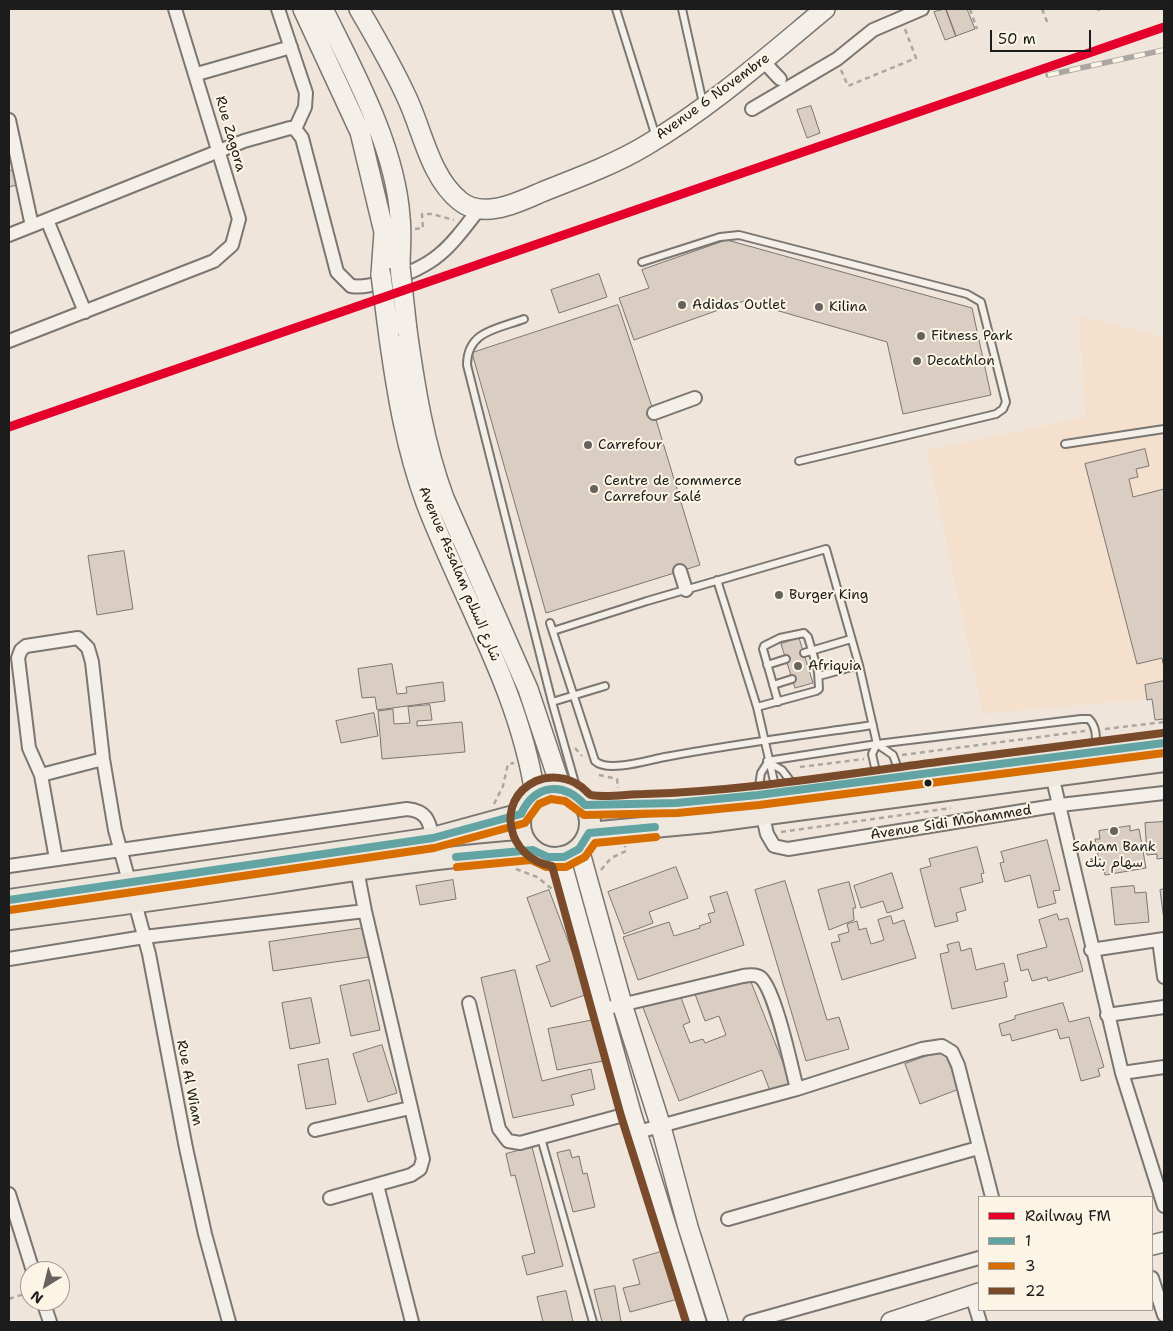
<!DOCTYPE html>
<meta charset="utf-8">
<style>
body{margin:0}
#map{position:relative;width:1173px;height:1331px;overflow:hidden;background:#f0e5da;font-family:"Shantell Sans",sans-serif}
canvas{display:block}
.frame{position:absolute;inset:0;border:10px solid #1c1c1c;pointer-events:none}
.legend{position:absolute;left:978px;top:1196px;width:175px;height:115px;box-sizing:border-box;background:#fcf5e5;border:1px solid #a29e95;margin:0;padding:6px 9px;list-style:none;font-size:15px;color:#1c1c1c}
.legend li{display:flex;align-items:center;gap:10px;height:25px}
.legend b{width:25px;border:1px solid #a29e95}
.north{position:absolute;left:20px;top:1261px;width:50px;height:50px;box-sizing:border-box;background:#fcf5e5;border:1px solid #a29e95;border-radius:50%;rotate:216deg;font-size:14px;font-weight:700;line-height:20px;text-align:center;color:#1c1c1c}
.north::after{content:'';display:block;margin:auto;width:18px;height:22px;background:#66625e;clip-path:polygon(50% 0,100% 100%,50% 72%,0 100%)}
.scale{position:absolute;left:990px;top:30px;width:101px;height:22px;box-sizing:border-box;border:2px solid #1c1c1c;border-top:0;padding-left:6px;font-size:15px;line-height:18px;white-space:nowrap;color:#1c1c1c;-webkit-text-stroke:4px #fcf5e5;paint-order:stroke}
</style>
<div id="map">
<canvas width="1173" height="1331"></canvas>
<div class="frame"></div>
<ul class="legend">
<li><b style="height:6px;background:#e4002b"></b>Railway FM</li>
<li><b style="height:6px;background:#62a4a4"></b>1</li>
<li><b style="height:6px;background:#d86d00"></b>3</li>
<li><b style="height:6px;background:#7a4b2a"></b>22</li>
</ul>
<div class="north">N</div>
<div class="scale">50 m</div>
</div>
<script>
const context = document.querySelector('canvas').getContext('2d');
context.lineJoin = 'round';
function paint(path, color) {
  context.fillStyle = color;
  context.fill(path, 'evenodd');
}
function stroke(path, color, width, dash) {
  context.strokeStyle = color;
  context.lineWidth = width;
  context.lineCap = dash ? 'butt' : 'round';
  context.setLineDash(dash || []);
  context.stroke(path);
}
function write(font, color, halo, rows, align = 'center') {
  context.font = font + ' "Shantell Sans","Playpen Sans Arabic",sans-serif';
  context.lineWidth = 4;
  context.setLineDash([]);
  context.textBaseline = 'middle';
  context.strokeStyle = halo;
  context.fillStyle = color;
  for (const [text, x, y, turn = 0] of rows) {
    context.save();
    context.translate(x, y);
    context.rotate((+turn || 0) * Math.PI / 180);
    context.textAlign = isNaN(turn) ? turn : align;
    if (halo) context.strokeText(text, 0, 0);
    context.fillText(text, 0, 0);
    context.restore();
  }
}
const built = new Path2D(`
 M1079,316L1164,337V697L983,714L927,450L1086,417Z`);
const building = new Path2D(`
 M946,9L956,36L945,40L934,12Z
 M946,9H967L975,29L956,36Z
 M811,106L820,133L807,138L797,110Z
 M13,170L17,185L9,187V171Z
 M727,240L972,308L991,395L903,414L887,342L744,301L634,340L619,298L649,288L642,270Z
 M599,274L607,297L559,313L551,290Z
 M618,305L654,413L700,565L546,613L472,353Z
 M1145,449L1149,466L1136,469L1138,477L1129,479L1133,497L1164,489V668L1162,658L1137,664L1085,464Z
 M124,551L133,609L97,615L88,556Z
 M799,638L813,683L795,688L781,644Z
 M392,664L397,694L407,693L406,687L443,682L445,701L377,710L375,697L362,698L358,669Z
 M1164,681V719L1155,720L1152,699L1147,700L1145,685Z
 M430,705L432,720L417,721V726L462,722L465,752L382,759L378,711L393,709L394,724L410,723L408,707Z
 M374,713L378,736L341,743L336,721Z
 M1164,822V858L1157,859V854L1147,855L1145,823Z
 M1130,826V831L1139,829L1146,868L1105,875L1104,867H1100L1095,839H1100L1099,831Z
 M1047,840L1060,890L1053,891L1056,903L1038,908L1030,875L1005,882L1000,863L1004,862L1001,852Z
 M977,847L984,873L981,874L983,882L960,888L966,910L956,913L958,921L935,927L920,869L931,866L929,859Z
 M676,867L688,898L649,912L653,923L624,934L608,892Z
 M892,873L903,908L887,913L883,901L861,908L854,886Z
 M453,880L456,899L420,905L416,886Z
 M785,881L827,1020L839,1017L849,1049L806,1061L755,890Z
 M849,882L856,908H853L854,920L829,930L818,890Z
 M1134,886L1135,893L1146,892L1149,922L1115,925L1111,888Z
 M1164,889V920L1160,890Z
 M549,890L588,994L551,1007L536,966L550,961L527,898Z
 M727,892L744,945L638,980L623,937L669,922L674,936L700,928L699,926L711,922L708,914L715,912L710,897Z
 M1057,914L1059,920L1068,918L1083,971L1048,981L1047,977L1032,981L1028,969L1021,971L1017,955L1047,947L1039,920Z
 M891,916L893,924L904,920L916,958L842,980L831,943L840,941L838,935L849,932L847,924L857,921L859,930L866,928L871,944L884,940L878,920Z
 M364,928L369,957L273,971L269,942Z
 M959,942L961,951L971,948L976,970L1004,963L1008,981L1004,982L1007,997L952,1009L940,954L949,952L947,945Z
 M515,970L542,1081L591,1069L595,1089L571,1095L574,1105L513,1118L481,978Z
 M369,980L380,1030L351,1036L340,986Z
 M751,982L791,1083L770,1091L762,1070L679,1101L642,1005L679,992L690,1022L683,1025L690,1043L703,1039L705,1043L726,1035L719,1016L705,1021L695,994Z
 M311,998L320,1043L290,1049L282,1003Z
 M1063,1003L1069,1022L1089,1017L1104,1067L1098,1069L1100,1076L1081,1081L1069,1037L1060,1039L1057,1029L1012,1041L1010,1034L1002,1036L999,1024L1015,1019V1016Z
 M594,1020L603,1061L557,1070L548,1029Z
 M382,1045L397,1093L368,1102L353,1054Z
 M944,1050L959,1089L920,1104L905,1064Z
 M328,1059L336,1104L306,1109L298,1065Z
 M532,1147L563,1266L527,1275L522,1256L535,1253L515,1175L511,1176L506,1154Z
 M570,1150L572,1158L579,1156L583,1174L587,1173L595,1207L573,1212L557,1153Z
 M664,1251L678,1299L630,1312L623,1288L640,1284L633,1260Z
 M615,1286L621,1322H602L594,1290Z
 M566,1291L573,1322H543L537,1297Z`);
const path = new Path2D(`
 M970,9L977,29
 M1042,9L1048,24
 M1098,9L1099,11
 M841,70L848,86L916,58L905,29
 M415,229L423,228L422,214H432L454,220
 M1105,729L1164,722
 M575,748L582,756
 M902,755L1085,731
 M800,767L864,759
 M599,775L617,779L618,788
 M494,804L503,786L508,764L514,763
 M781,832L951,808
 M516,869L537,877L552,889
 M601,870L611,858L626,851L625,846
 M9,1299L30,1292`);
const lane = new Path2D(`
 M616,9L656,137
 M682,9L703,103
 M642,262L720,237L739,235L967,294L981,302L1006,402L1003,409L996,414L799,461
 M524,319C497,329 467,331 467,365L552,702L579,797
 M1065,444L1164,429
 M717,580L757,707L776,790
 M550,623L595,761C608,773 649,760 665,757C734,744 804,735 873,725
 M553,631L647,601L826,549L859,665L877,744L893,755L900,774
 M804,653L851,639
 M767,665L786,659
 M819,676L859,665
 M773,685L792,679
 M552,702L605,686
 M757,707L816,691L819,689L818,671L808,637L804,633L780,638L764,646L763,649L778,702
 M767,761L877,744L1081,719H1089C1097,727 1096,738 1096,748
 M877,776L872,754L877,744
 M758,792L761,773L768,762L782,770L795,787
 M541,1138L593,1322`);
const street = new Path2D(`
 M278,9L306,93L305,107L295,129
 M763,61L780,79
 M197,74L291,47
 M752,109L837,59L873,30L922,9
 M9,120L32,226
 M47,220L85,312
 M9,235L244,141L290,128L295,129L302,138L337,272L351,286C364,288 376,284 389,280C437,265 449,248 479,209
 M9,341L214,261L232,245L239,219L175,9
 M654,413L695,398
 M680,571L686,590
 M41,775L103,759
 M1052,775L1122,1073L1164,1206
 M762,813L767,834L774,846L788,849L1060,805L1164,793
 M56,859L41,775L29,748L18,658L21,650L26,646L78,638L88,648L92,662L103,759L115,830L149,954L186,1148L205,1234L229,1322
 M9,866L407,809C427,811 429,821 433,838
 M1159,940L1164,977
 M1091,950L1164,939
 M9,959L144,937L365,911
 M469,1003L499,1129L508,1141L520,1143L631,1113
 M604,1009L743,976C749,975 757,974 761,978C776,993 791,1066 797,1089
 M1107,1015L1164,1007
 M1122,1073L1164,1067
 M315,1130L410,1108
 M638,1132L797,1089L922,1049L942,1046L952,1052L958,1065L992,1197
 M377,1185L412,1322
 M9,1194L33,1271
 M330,1198L411,1175L420,1169L423,1159L365,911L357,870
 M728,1219L978,1148
 M1152,1278L1164,1315
 M972,1296L980,1322
 M43,1301L50,1322
 M750,1322L979,1258`);
const secondary = new Path2D(`
 M303,9L360,132L384,232L381,275
 M323,9C354,72 395,146 400,217C402,234 400,251 400,267
 M359,9C376,38 393,67 407,98C423,132 430,177 460,201C483,220 519,202 542,192C577,178 613,165 645,146C711,107 767,57 825,9
 M407,330C415,387 424,444 444,498L528,689L561,788
 M389,337C397,394 406,449 426,503C463,600 519,690 535,794
 M579,849L622,1004L661,1127L688,1227L718,1322
 M560,857L631,1113L696,1322
 M1152,1245L1164,1242
 M891,1322L979,1293`);
const primary = new Path2D(`
 M520 823a35 35 0 1 1 70 0a35 35 0 1 1-70 0Z
 M585,805L676,803L758,795L1164,743
 M589,833L707,822L1164,761
 M9,900L433,838L521,814
 M9,919C96,908 184,896 271,883C358,869 445,856 533,850`);
const rail = new Path2D(`
 M1048,75L1164,50`);
const secondaryBridge = new Path2D(`
 M400,267L407,330
 M381,275L389,337`);
const bus1 = new Path2D(`
 M456,857L533,850L548,857H564L579,849L589,833L655,827
 M9,900L433,838L521,814C535,784 563,781 585,805L676,803L758,795L1164,743`);
const bus2 = new Path2D(`
 M457,867L531,860L546,867H566L585,857L595,843L656,837
 M10,910L434,848L525,823L539,804L551,799L565,801L584,815L677,813L759,805L1164,753`);
const bus3 = new Path2D(`
 M686,1322L621,1116L552,866C507,859 494,800 536,781C550,775 568,777 580,786C584,788 588,794 591,795C607,798 628,794 644,794C745,791 845,774 945,761C1018,752 1090,742 1163,733`);
const rail1 = new Path2D(`
 M9,427L1164,27`);
const markers = [
 [682,305,5,"#66625e"],
 [819,307,5,"#66625e"],
 [921,336,5,"#66625e"],
 [917,361,5,"#66625e"],
 [588,445,5,"#66625e"],
 [594,489,5,"#66625e"],
 [779,595,5,"#66625e"],
 [798,666,5,"#66625e"],
 [928,783,4.5,"#1c1c1c"],
 [1114,831,5,"#66625e"]
];
const streetNames = [
 ["Avenue 6 Novembre",713,97,-36],
 ["Rue Zagora",230,134,74],
 ["Avenue Assalam شارع السلام",459,574,67],
 ["Avenue Sidi Mohammed",951,823,-9],
 ["Rue Al Wiam",189,1083,79]
];
const poiNames = [
 ["Adidas Outlet",692,305],
 ["Kilina",829,307],
 ["Fitness Park",931,336],
 ["Decathlon",927,361],
 ["Carrefour",598,445],
 ["Centre de commerce",604,481],
 ["Carrefour Salé",604,497],
 ["Burger King",789,595],
 ["Afriquia",808,666],
 ["Saham Bank",1114,847,"center"],
 ["سهام بنك",1114,863,"center"]
];
paint(built, '#f4e0cd');
paint(building, '#dacdc2');
stroke(building, '#7b7672', 1);
stroke(lane, '#7b7672', 10);
stroke(street, '#7b7672', 16);
stroke(secondary, '#7b7672', 22);
stroke(primary, '#7b7672', 24);
stroke(path, '#aaa7a3', 2.5, [5, 4]);
stroke(lane, '#f4f0e9', 6);
stroke(street, '#f4f0e9', 12);
stroke(secondary, '#f4f0e9', 19);
stroke(primary, '#ede7dd', 20);
stroke(rail, '#aaa7a3', 5.5);
stroke(rail, '#fcf5e5', 4, [11]);
stroke(secondaryBridge, '#7b7672', 22, []);
stroke(secondaryBridge, '#f4f0e9', 19);
stroke(bus1, '#62a4a4', 8);
stroke(bus2, '#d86d00', 8);
stroke(bus3, '#7a4b2a', 8);
stroke(rail1, '#e4002b', 9);
for (const [x, y, r, color] of markers) {
  const dot = new Path2D();
  dot.arc(x, y, r, 0, 2 * Math.PI);
  context.fillStyle = color;
  context.fill(dot);
  stroke(dot, '#fcf5e5', 2);
}
write('14px', '#1c1c1c', '#fcf5e5', streetNames);
write('14px', '#1c1c1c', '#fcf5e5', poiNames, 'left');
</script>
